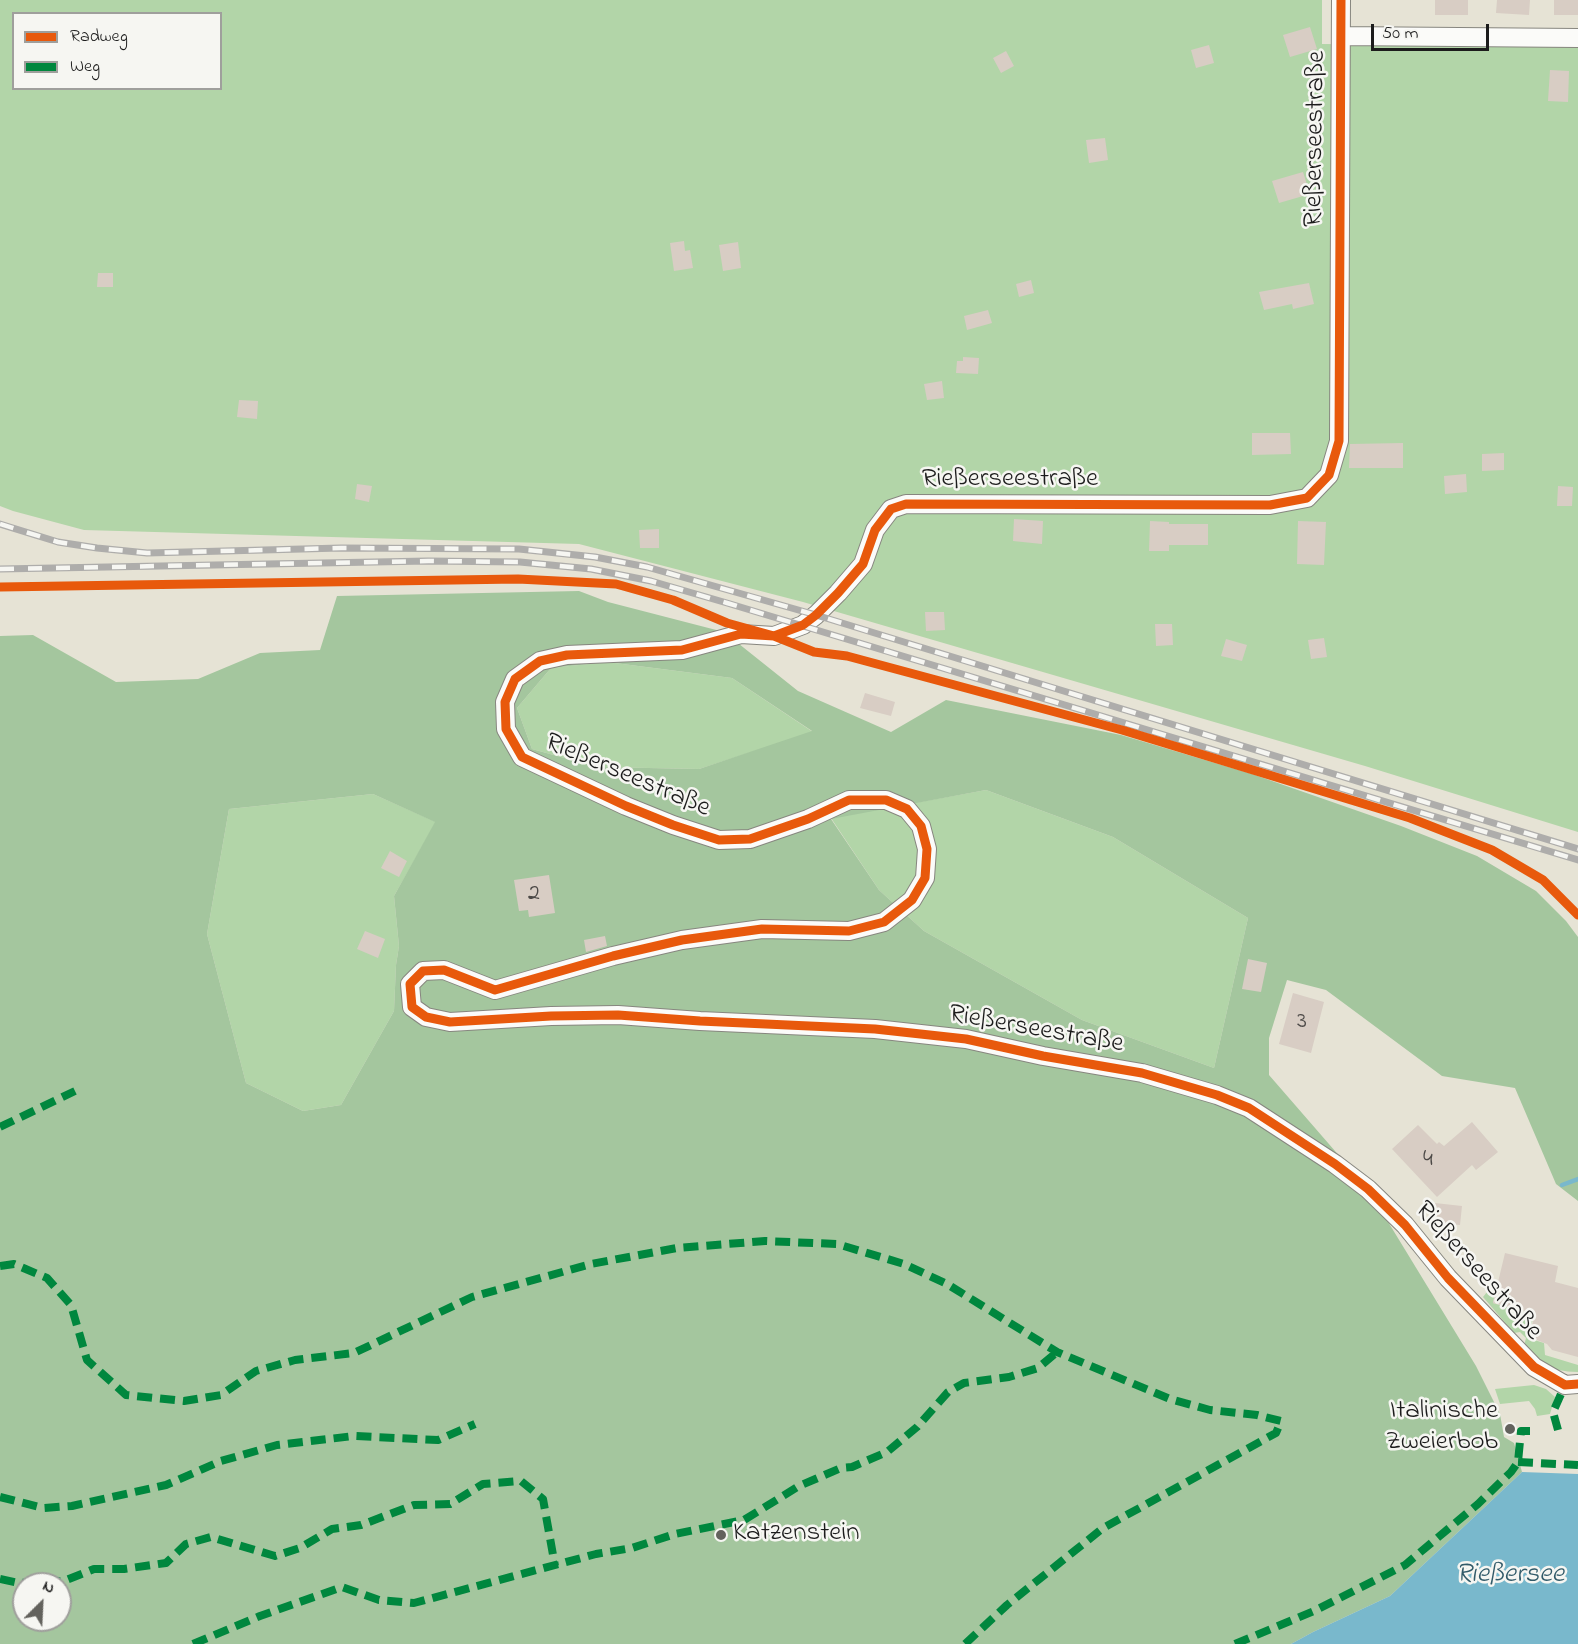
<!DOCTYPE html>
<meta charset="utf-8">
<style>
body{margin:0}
#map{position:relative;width:1578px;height:1644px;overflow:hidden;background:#e6e3d5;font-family:"Indie Flower",sans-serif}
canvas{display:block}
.legend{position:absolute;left:12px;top:12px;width:210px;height:78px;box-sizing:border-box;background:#f6f6f2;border:2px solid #9f9f9c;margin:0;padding:8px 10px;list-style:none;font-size:18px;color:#1c1c1c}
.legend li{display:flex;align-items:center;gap:12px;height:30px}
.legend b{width:30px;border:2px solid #9f9f9c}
.north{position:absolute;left:12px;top:1572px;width:60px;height:60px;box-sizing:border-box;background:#f6f6f2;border:2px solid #9f9f9c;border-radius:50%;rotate:24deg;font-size:16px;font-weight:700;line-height:24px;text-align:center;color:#1c1c1c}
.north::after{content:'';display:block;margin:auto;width:21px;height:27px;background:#63625d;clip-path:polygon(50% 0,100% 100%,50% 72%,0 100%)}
.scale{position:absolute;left:1371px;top:24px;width:118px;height:27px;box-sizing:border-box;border:3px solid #1c1c1c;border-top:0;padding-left:8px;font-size:18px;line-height:21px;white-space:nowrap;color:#1c1c1c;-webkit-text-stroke:4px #f6f6f2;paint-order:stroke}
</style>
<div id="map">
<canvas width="1578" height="1644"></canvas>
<ul class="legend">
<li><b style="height:8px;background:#e8590c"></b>Radweg</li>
<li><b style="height:8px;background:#00873e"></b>Weg</li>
</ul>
<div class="north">N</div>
<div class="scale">50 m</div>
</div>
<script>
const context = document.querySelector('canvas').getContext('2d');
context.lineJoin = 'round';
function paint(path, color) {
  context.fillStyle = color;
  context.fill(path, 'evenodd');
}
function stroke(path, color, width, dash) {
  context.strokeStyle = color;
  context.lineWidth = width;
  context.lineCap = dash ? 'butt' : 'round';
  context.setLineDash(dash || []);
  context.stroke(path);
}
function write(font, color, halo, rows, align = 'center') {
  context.font = font + ' "Indie Flower",sans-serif';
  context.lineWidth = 5;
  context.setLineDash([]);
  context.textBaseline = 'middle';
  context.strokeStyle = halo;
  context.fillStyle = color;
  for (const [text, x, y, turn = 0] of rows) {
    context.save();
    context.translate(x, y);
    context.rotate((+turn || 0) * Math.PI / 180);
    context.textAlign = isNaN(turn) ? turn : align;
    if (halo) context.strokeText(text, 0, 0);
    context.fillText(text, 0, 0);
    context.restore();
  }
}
const green = new Path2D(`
 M0,0H1322V44L1578,46V832L1365,766L803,602L579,544L84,530L13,511L0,506ZM14,14H220V88H14Z
 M607,662L732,678L813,732L699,769L597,767L532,749L517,708L551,668Z
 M986,790L1113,837L1248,918L1214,1068L1082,1020L924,931L879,890L831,818Z
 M373,794L436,822L394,896L399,946L396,965L394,1011L341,1105L303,1111L246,1083L207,934L229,809Z
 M1493,1291L1495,1293L1493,1303L1534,1315L1528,1338L1544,1343L1545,1355L1578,1365V1372C1547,1371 1546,1365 1524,1346L1526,1338L1520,1332L1514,1333L1483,1297L1487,1292Z
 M1534,1385L1546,1389L1555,1397L1550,1414L1537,1416L1535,1409L1529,1401L1500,1404L1495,1389Z`);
const forest = new Path2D(`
 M579,591L608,602L724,632L798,691L891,732L946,700L1121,735L1252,774L1401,826L1477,856L1536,891L1566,921L1578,937V1201L1556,1184L1515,1088L1442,1076L1326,990L1287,980L1269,1038V1075L1368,1189L1476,1366L1500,1414L1504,1437L1514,1443L1522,1472L1390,1596L1313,1632L1291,1644H0V636L33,635L116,682L198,679L260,653L320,650L337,596ZM607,662L732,678L812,731L699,769L597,767L532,749L517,708L551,668ZM986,790L1113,837L1248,918L1214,1068L1082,1020L924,931L879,890L831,819ZM373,794L435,822L394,896L399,946L396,965L394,1011L341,1105L303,1111L246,1083L207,934L229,809ZM24,1584H60V1620H24Z`);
const water = new Path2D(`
 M1522,1472L1578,1474V1644H1291L1313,1632L1390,1596Z`);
const stream = new Path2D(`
 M1562,1185L1578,1179`);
const building = new Path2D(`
 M1435,0H1468V15H1435Z
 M1497,0H1530L1529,15L1496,13Z
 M1554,0H1578V15H1554Z
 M1310,27L1317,49L1290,57L1283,35Z
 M1209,45L1214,63L1196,68L1191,50Z
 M1006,51L1014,66L1001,73L993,58Z
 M1550,70L1569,71L1568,102L1548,101Z
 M1105,138L1108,160L1089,163L1086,140Z
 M1303,172L1310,194L1279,203L1272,181Z
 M684,241L685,251L690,250L693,268L674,271L670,243Z
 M738,242L741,268L723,271L719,245Z
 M98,273H113V287H97Z
 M1031,280L1034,293L1019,297L1016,284Z
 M1309,283L1314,304L1293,309L1292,304L1264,310L1259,292Z
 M988,310L992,323L967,330L964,316Z
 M963,357L979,358L978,374L956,373L957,361H963Z
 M942,381L944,398L927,400L924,384Z
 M239,400L258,401L257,419L237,417Z
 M1252,433H1290L1291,454L1252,455Z
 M1403,443V468H1349L1350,444Z
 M1504,453V470L1482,471V454Z
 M1466,474L1467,492L1445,494L1444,476Z
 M357,484L372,486L369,502L355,499Z
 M1558,486L1573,487L1572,506H1557Z
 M1014,519L1043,521L1042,544L1013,541Z
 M1150,521L1169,522V524H1208V545H1169V551H1149Z
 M1298,521L1326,522L1324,565L1297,564Z
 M659,529V548H640L639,530Z
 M925,612H944L945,630L926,631Z
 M1155,624H1172L1173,645L1156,646Z
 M1324,638L1327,657L1311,659L1308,640Z
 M1226,639L1247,645L1242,661L1221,656Z
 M865,693L895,702L891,716L860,708Z
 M390,851L407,861L399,877L381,868Z
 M549,875L555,913L529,917L528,910L519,911L514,880Z
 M365,931L385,939L378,958L357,949Z
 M605,936L607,946L586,952L584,940Z
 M1248,959L1267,963L1261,992L1242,989Z
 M1293,993L1324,1002L1311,1053L1279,1044Z
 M1472,1122L1498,1152L1476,1170L1472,1165L1437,1197L1392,1149L1418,1125L1437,1144L1439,1142L1444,1146Z
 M1435,1203L1462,1206L1460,1225L1433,1223Z
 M1505,1253L1558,1266L1555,1282L1578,1288V1357L1552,1350L1547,1344L1529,1337L1535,1314L1493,1303Z`);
const minor = new Path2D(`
 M1341,0L1339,441L1329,475L1307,498L1270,505L906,504L891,509L875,530L863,564L838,593L816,615L803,625L774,636L741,634L682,650L567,655L540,661L515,679L505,702L506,729L522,757L626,806L673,825L719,840L750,839L808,819L849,800H886L907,809L921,826L927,849L925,878L912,900L884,922L849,931L762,929L682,940L613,956L495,990L444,970L423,971L410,984L412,1007L426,1017L450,1022L551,1016L618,1015L700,1021L875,1029L966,1039L1043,1056L1142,1073L1217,1095L1249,1108L1335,1164L1368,1189L1405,1225L1448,1278L1534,1367L1565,1385L1578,1384
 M1341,36L1578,38`);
const rail = new Path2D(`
 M0,524L58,542L97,548L147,553L341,548L519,549L595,557L647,567L816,615L1578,849
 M0,569L428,561L520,562L591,569L651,581L727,603L1578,860`);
const quiet = new Path2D(`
 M0,1127L75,1091
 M0,1266L14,1264L47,1278L71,1305L87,1360L126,1395L184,1401L221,1395L256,1371L295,1360L354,1353L472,1297L591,1264L677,1248L765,1241L837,1244L904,1264L947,1284L1057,1352L1170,1399L1210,1410L1257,1415L1281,1421L1276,1433L1103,1528L1007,1605L965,1644
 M1558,1430L1553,1412L1565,1385
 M1518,1462L1578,1465
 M0,1497L43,1508L72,1506L166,1485L221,1461L277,1445L354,1436L438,1440L475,1424
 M0,1579L19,1583L64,1581L94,1569H124L166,1563L186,1544L211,1537L275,1556L300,1548L332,1529L361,1525L414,1505L450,1504L483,1484L521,1481L543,1499L555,1566
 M193,1644L260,1616L342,1587L379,1600L414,1603L596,1554L632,1548L675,1534L744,1520L799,1486L841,1468L852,1467L887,1452L917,1427L948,1392L964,1383L1009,1377L1038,1368L1057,1352
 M1235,1644L1314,1611L1405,1565L1478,1504L1511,1472L1518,1462L1521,1431H1530`);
const cycleway = new Path2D(`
 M1341,0L1339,441L1329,475L1307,498L1270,505L906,504L891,509L875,530L863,564L838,593L816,615L803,625L774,636L741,634L682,650L567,655L540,661L515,679L505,702L506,729L522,757L626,806L673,825L719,840L750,839L808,819L849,800H886L907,809L921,826L927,849L925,878L912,900L884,922L849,931L762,929L682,940L613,956L495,990L444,970L423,971L410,984L412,1007L426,1017L450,1022L551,1016L618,1015L700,1021L875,1029L966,1039L1043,1056L1142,1073L1217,1095L1249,1108L1335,1164L1368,1189L1405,1225L1448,1278L1534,1367L1565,1385L1578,1384
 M0,587L518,579L616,584L673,600L727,623L774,636L814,652L847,656L1122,730L1410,818L1492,850L1543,880L1578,915`);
const markers = [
 [1510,1429,6,"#63625d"],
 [721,1535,6,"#63625d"]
];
const numberNames = [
 ["2",534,895],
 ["3",1302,1023],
 ["4",1428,1161]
];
const streetNames = [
 ["Rießerseestraße",1317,139,-89],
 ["Rießerseestraße",1010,481],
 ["Rießerseestraße",627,777,23],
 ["Rießerseestraße",1036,1031,10],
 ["Rießerseestraße",1477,1272,48]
];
const poiNames = [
 ["Italinische",1498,1413],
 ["Zweierbob",1498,1444],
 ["Katzenstein",733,1535,"left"]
];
const waterNames = [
 ["Rießersee",1510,1576]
];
paint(green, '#b2d5a8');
paint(forest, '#a4c69e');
paint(water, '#79b8cc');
stroke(stream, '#79b8cc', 4.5);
paint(building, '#d8cdc4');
stroke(minor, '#87867f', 20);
stroke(minor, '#fbfbf9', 18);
stroke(rail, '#aeadab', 7);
stroke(rail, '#f6f6f2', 4.5, [14]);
stroke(quiet, '#00873e', 8, [15, 8]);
stroke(cycleway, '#e8590c', 9);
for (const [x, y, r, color] of markers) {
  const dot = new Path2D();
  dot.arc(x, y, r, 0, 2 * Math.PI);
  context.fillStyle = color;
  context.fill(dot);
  stroke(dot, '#f6f6f2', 2);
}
write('24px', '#4c4947', null, numberNames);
write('27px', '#1c1c1c', '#f6f6f2', streetNames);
write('27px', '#1c1c1c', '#f6f6f2', poiNames, 'right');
write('italic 28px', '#315a69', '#f6f6f2', waterNames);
</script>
